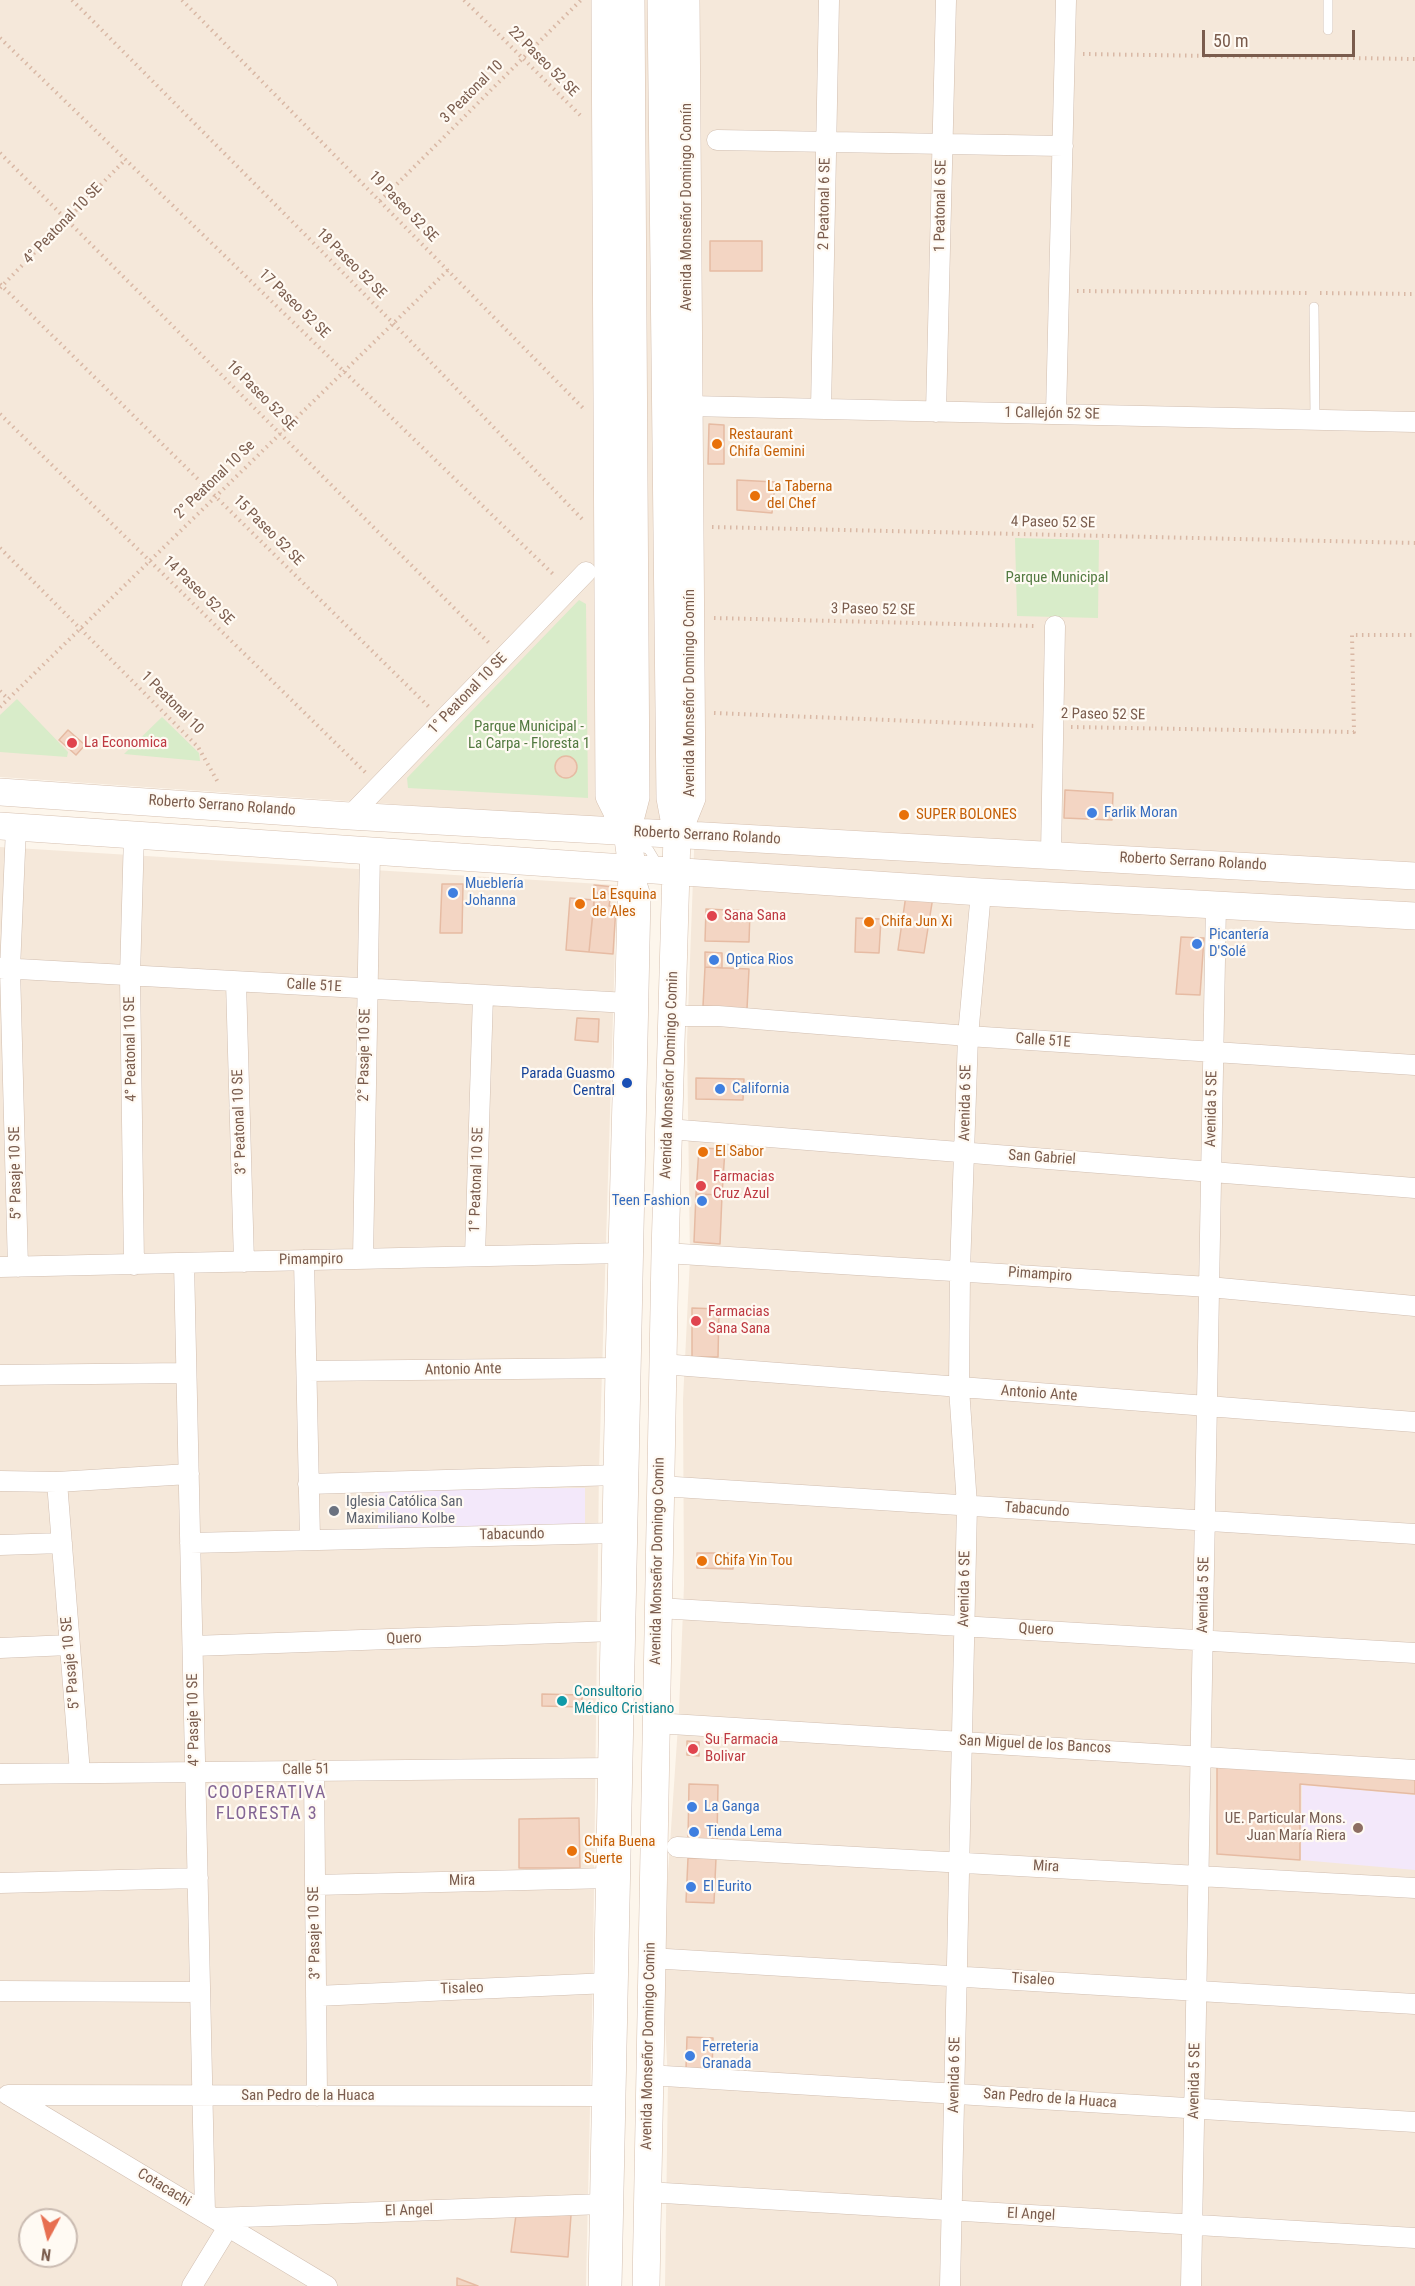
<!DOCTYPE html>
<meta charset="utf-8">
<style>
body{margin:0}
#map{position:relative;width:1415px;height:2286px;overflow:hidden;background:#fdf6ec;font-family:"Roboto Condensed",sans-serif}
canvas{display:block}
.north{position:absolute;left:18px;top:2208px;width:60px;height:60px;box-sizing:border-box;background:#fffaf3;border:2px solid #cabbb1;border-radius:50%;rotate:187deg;font-size:16px;font-weight:700;line-height:24px;text-align:center;color:#7a5c4d}
.north::after{content:'';display:block;margin:auto;width:21px;height:27px;background:#e76f51;clip-path:polygon(50% 0,100% 100%,50% 72%,0 100%)}
.scale{position:absolute;left:1202px;top:30px;width:153px;height:27px;box-sizing:border-box;border:3px solid #7a5c4d;border-top:0;padding-left:8px;font-size:18px;line-height:21px;white-space:nowrap;color:#7a5c4d;-webkit-text-stroke:4px #fffaf3;paint-order:stroke}
</style>
<div id="map">
<canvas width="1415" height="2286"></canvas>
<div class="north">N</div>
<div class="scale">50 m</div>
</div>
<script>
const context = document.querySelector('canvas').getContext('2d');
context.lineJoin = 'round';
function paint(path, color) {
  context.fillStyle = color;
  context.fill(path, 'evenodd');
}
function stroke(path, color, width, dash) {
  context.strokeStyle = color;
  context.lineWidth = width;
  context.lineCap = dash ? 'butt' : 'round';
  context.setLineDash(dash || []);
  context.stroke(path);
}
function write(font, color, halo, rows, align = 'center') {
  context.font = font + ' "Roboto Condensed",sans-serif';
  context.lineWidth = 4.5;
  context.setLineDash([]);
  context.textBaseline = 'middle';
  context.strokeStyle = halo;
  context.fillStyle = color;
  for (const [text, x, y, turn = 0] of rows) {
    context.save();
    context.translate(x, y);
    context.rotate((+turn || 0) * Math.PI / 180);
    context.textAlign = isNaN(turn) ? turn : align;
    if (halo) context.strokeText(text, 0, 0);
    context.fillText(text, 0, 0);
    context.restore();
  }
}
const residential = new Path2D(`
 M0,0H1415V2286H665L668,2081L662,1962L679,1711L684,1585L683,1400L690,1258L687,1041L695,825L0,777Z
 M0,847L617,885L599,1470L593,1972L586,2286H0ZM30,2220H66V2256H30Z`);
const education = new Path2D(`
 M585,1488V1531L378,1532V1489Z
 M1302,1785L1415,1795V1870L1301,1860Z`);
const green = new Path2D(`
 M1015,538L1099,540L1098,618L1017,616Z
 M579,600L586,604L588,798L408,788L407,778Z
 M17,699L68,752L67,757L0,752V715Z
 M162,717L199,753L200,761L124,754Z`);
const building = new Path2D(`
 M710,241H762V271H710Z
 M709,424L724,425V464H708Z
 M737,480L775,482L772,513L737,510Z
 M68,730L85,745L76,755L59,740Z
 M555 767a11 11 0 1 1 22 0a11 11 0 1 1-22 0Z
 M1065,790L1113,793L1112,820L1064,818Z
 M442,884H463L462,933H440Z
 M594,885L614,887V894L594,892Z
 M595,893L611,894L609,906H616L613,954L589,952Z
 M906,895L933,897L924,953L898,950Z
 M570,898L594,900L589,952L566,950Z
 M706,909L750,911L749,942L705,941Z
 M856,918L881,919L879,953L855,952Z
 M1181,937L1204,938L1200,995L1176,994Z
 M705,952L722,953V968L705,967Z
 M705,967L749,969L747,1009L703,1006Z
 M577,1018L599,1019L598,1042L575,1040Z
 M696,1078L744,1079L743,1100L696,1099Z
 M699,1148L725,1149L722,1195L696,1194Z
 M696,1194L722,1195L720,1244L694,1242Z
 M692,1308L719,1309L718,1357H692Z
 M697,1553H733V1569L697,1568Z
 M542,1694L582,1695V1707L542,1706Z
 M687,1741L699,1742V1756L687,1755Z
 M1217,1766L1415,1773V1794L1300,1784V1860L1217,1854Z
 M689,1784L718,1785L717,1839H688Z
 M579,1818L580,1868H519V1819Z
 M688,1858H716L714,1903L686,1902Z
 M687,2037L713,2038L712,2071L686,2069Z
 M516,2215H571L568,2257L511,2252Z
 M457,2278L478,2286H457Z`);
const path = new Path2D(`
 M72,0L393,323L585,522
 M182,0L583,408
 M464,0L583,118
 M0,38L555,576
 M1083,54L1415,59
 M0,153L491,645
 M380,201L581,0
 M0,284L429,707
 M0,288L126,159
 M1077,291L1309,293
 M1320,293L1415,294
 M0,414L366,773
 M712,527L1415,543
 M0,548L198,747L219,784
 M714,618L1036,626
 M0,691L8,699
 M0,707L448,270
 M714,713L1036,726
 M1071,727L1354,732L1352,635H1415`);
const lane = new Path2D(`
 M1328,0V30
 M1314,307L1315,419
 M633,843L649,850L658,865
 M617,2286L646,895L642,882`);
const street = new Path2D(`
 M717,140L1063,146
 M689,406L1415,422
 M821,409L829,0
 M936,412L946,0
 M1056,414L1066,0
 M350,816L586,572
 M16,827L10,969L18,1267
 M1051,854L1055,626
 M0,968L628,1003
 M236,982L244,1262
 M672,1016H718L968,1036L1415,1065
 M668,1129L1415,1188
 M665,1253L1209,1287L1415,1306
 M475,1256L483,995
 M363,1259L370,851
 M304,1260L310,1539
 M184,1263L205,2213
 M134,1265L130,976L134,834
 M0,1267L622,1253
 M662,1364L1415,1422
 M307,1371L619,1368
 M0,1375L186,1373
 M0,1481L57,1482L189,1474
 M57,1482L80,1773
 M308,1484L618,1475
 M660,1486L1415,1534
 M190,1543L617,1533
 M0,1545L62,1543
 M658,1608L1415,1653
 M193,1646L615,1631
 M0,1648L69,1645
 M655,1723L1415,1770
 M314,1770L317,2096
 M0,1774L612,1768
 M677,1847L1415,1888
 M0,1883L198,1878
 M315,1885L610,1878
 M650,1958L1415,2004
 M0,1991L200,1992
 M316,1996L609,1983
 M648,2075L1415,2122
 M8,2095L607,2096
 M10,2096L327,2286
 M647,2192L1415,2238
 M214,2218L603,2204
 M192,2286L228,2227
 M950,2286L967,1505L959,1388L960,1270L968,1036L981,892
 M1191,2286L1216,903`);
const secondary = new Path2D(`
 M0,792L350,816L1415,876
 M0,826L981,892L1415,916
 M627,832L636,797L631,0
 M677,835L692,798L686,0
 M602,2286L619,1368L632,867L627,832L609,796L605,0
 M646,2286L665,1253L677,835L670,798L661,0`);
const markers = [
 [717,444,6,"#e8710a"],
 [755,496,6,"#e8710a"],
 [72,743,6,"#e0444e"],
 [1092,813,6,"#3f7fe0"],
 [904,815,6,"#e8710a"],
 [453,893,6,"#3f7fe0"],
 [580,904,6,"#e8710a"],
 [712,916,6,"#e0444e"],
 [869,922,6,"#e8710a"],
 [1197,944,6,"#3f7fe0"],
 [714,960,6,"#3f7fe0"],
 [627,1083,6,"#1a4fb4"],
 [720,1089,6,"#3f7fe0"],
 [703,1152,6,"#e8710a"],
 [701,1186,6,"#e0444e"],
 [702,1201,6,"#3f7fe0"],
 [696,1321,6,"#e0444e"],
 [334,1511,6,"#6b7280"],
 [702,1561,6,"#e8710a"],
 [562,1701,6,"#0f9aa8"],
 [693,1749,6,"#e0444e"],
 [692,1807,6,"#3f7fe0"],
 [1358,1828,6,"#8d6e63"],
 [694,1832,6,"#3f7fe0"],
 [572,1851,6,"#e8710a"],
 [691,1887,6,"#3f7fe0"],
 [690,2056,6,"#3f7fe0"]
];
const streetNames = [
 ["22 Paseo 52 SE",543,62,45],
 ["3 Peatonal 10",472,92,-45],
 ["2 Peatonal 6 SE",825,204,-89],
 ["1 Peatonal 6 SE",941,206,-89],
 ["19 Paseo 52 SE",403,207,46],
 ["Avenida Monseñor Domingo Comín",687,207,-90],
 ["4° Peatonal 10 SE",63,224,-46],
 ["18 Paseo 52 SE",351,264,45],
 ["17 Paseo 52 SE",294,304,44],
 ["16 Paseo 52 SE",261,396,45],
 ["1 Callejón 52 SE",1052,414,1],
 ["2° Peatonal 10 Se",215,480,-44],
 ["4 Paseo 52 SE",1053,523,1],
 ["15 Paseo 52 SE",268,531,45],
 ["14 Paseo 52 SE",198,591,44],
 ["3 Paseo 52 SE",873,610,1],
 ["Avenida Monseñor Domingo Comín",690,693,-90],
 ["1° Peatonal 10 SE",468,694,-46],
 ["1 Peatonal 10",172,703,45],
 ["2 Paseo 52 SE",1103,715,1],
 ["Roberto Serrano Rolando",222,806,4],
 ["Roberto Serrano Rolando",707,836,3],
 ["Roberto Serrano Rolando",1193,862,3],
 ["Calle 51E",314,986,3],
 ["Calle 51E",1043,1041,4],
 ["4° Peatonal 10 SE",131,1049,-91],
 ["2° Pasaje 10 SE",365,1055,-89],
 ["Avenida Monseñor Domingo Comin",670,1075,-88],
 ["Avenida 6 SE",966,1103,-89],
 ["Avenida 5 SE",1212,1109,-89],
 ["3° Peatonal 10 SE",240,1122,-92],
 ["San Gabriel",1042,1158,4],
 ["5° Pasaje 10 SE",16,1173,-91],
 ["1° Peatonal 10 SE",477,1180,-88],
 ["Pimampiro",311,1260,-1],
 ["Pimampiro",1040,1275,4],
 ["Antonio Ante",463,1370,-1],
 ["Antonio Ante",1039,1394,4],
 ["Tabacundo",1037,1510,4],
 ["Tabacundo",512,1535,-1],
 ["Avenida Monseñor Domingo Comin",658,1561,-89],
 ["Avenida 6 SE",965,1589,-89],
 ["Avenida 5 SE",1204,1595,-89],
 ["Quero",1036,1630,3],
 ["Quero",404,1639,-2],
 ["5° Pasaje 10 SE",71,1663,-95],
 ["4° Pasaje 10 SE",194,1720,-91],
 ["San Miguel de los Bancos",1035,1745,3],
 ["Calle 51",306,1770,-1],
 ["Mira",1046,1867,3],
 ["Mira",462,1881,-1],
 ["3° Pasaje 10 SE",315,1933,-91],
 ["Tisaleo",1033,1980,3],
 ["Tisaleo",462,1989,-2],
 ["Avenida Monseñor Domingo Comin",649,2046,-89],
 ["Avenida 6 SE",955,2075,-89],
 ["Avenida 5 SE",1195,2081,-89],
 ["San Pedro de la Huaca",308,2096],
 ["San Pedro de la Huaca",1050,2099,4],
 ["Cotacachi",164,2188,31],
 ["El Angel",409,2211,-2],
 ["El Angel",1031,2215,3]
];
const foodNames = [
 ["Restaurant",729,435],
 ["Chifa Gemini",729,452],
 ["La Taberna",767,487],
 ["del Chef",767,504],
 ["SUPER BOLONES",916,815],
 ["La Esquina",592,895],
 ["de Ales",592,912],
 ["Chifa Jun Xi",881,922],
 ["El Sabor",715,1152],
 ["Chifa Yin Tou",714,1561],
 ["Chifa Buena",584,1842],
 ["Suerte",584,1859]
];
const parkNames = [
 ["Parque Municipal",1057,578],
 ["Parque Municipal -",529,727],
 ["La Carpa - Floresta 1",529,744]
];
const healthNames = [
 ["La Economica",84,743],
 ["Sana Sana",724,916],
 ["Farmacias",713,1177],
 ["Cruz Azul",713,1194],
 ["Farmacias",708,1312],
 ["Sana Sana",708,1329],
 ["Su Farmacia",705,1740],
 ["Bolivar",705,1757]
];
const shopNames = [
 ["Farlik Moran",1104,813],
 ["Mueblería",465,884],
 ["Johanna",465,901],
 ["Picantería",1209,935],
 ["D'Solé",1209,952],
 ["Optica Rios",726,960],
 ["California",732,1089],
 ["Teen Fashion",690,1201,"right"],
 ["La Ganga",704,1807],
 ["Tienda Lema",706,1832],
 ["El Eurito",703,1887],
 ["Ferreteria",702,2047],
 ["Granada",702,2064]
];
const transitNames = [
 ["Parada Guasmo",615,1074],
 ["Central",615,1091]
];
const worshipNames = [
 ["Iglesia Católica San",346,1502],
 ["Maximiliano Kolbe",346,1519]
];
const cultureNames = [
 ["Consultorio",574,1692],
 ["Médico Cristiano",574,1709]
];
const educationNames = [
 ["UE. Particular Mons.",1346,1819],
 ["Juan María Riera",1346,1836]
];
const quarterNames = [
 ["COOPERATIVA",267,1793],
 ["FLORESTA 3",267,1814]
];
paint(residential, '#f5e8da');
paint(education, '#f3e8fa');
paint(green, '#d8ecc9');
paint(building, '#f3d5c3');
stroke(building, '#e6bba3', 1.5);
stroke(lane, '#d1beb0', 10);
stroke(street, '#d1beb0', 21);
stroke(secondary, '#d6c0b0', 28);
stroke(path, '#d9b8a5', 4, [1.5, 4.5]);
stroke(lane, '#fff', 9);
stroke(street, '#fff', 20);
stroke(secondary, '#fff', 27);
for (const [x, y, r, color] of markers) {
  const dot = new Path2D();
  dot.arc(x, y, r, 0, 2 * Math.PI);
  context.fillStyle = color;
  context.fill(dot);
  stroke(dot, '#fffaf3', 2);
}
write('15px', '#7a5c4d', '#fffaf3', streetNames);
write('15px', '#c56008', '#fffaf3', foodNames, 'left');
write('15px', '#537a41', '#fffaf3', parkNames);
write('15px', '#be3a42', '#fffaf3', healthNames, 'left');
write('15px', '#366cbe', '#fffaf3', shopNames, 'left');
write('15px', '#164399', '#fffaf3', transitNames, 'right');
write('15px', '#5b616d', '#fffaf3', worshipNames, 'left');
write('15px', '#0d838f', '#fffaf3', cultureNames, 'left');
write('15px', '#785e54', '#fffaf3', educationNames, 'right');
context.letterSpacing = '1.5px';
write('18px', '#846695', '#fffaf3', quarterNames);
context.letterSpacing = '0px';
</script>
